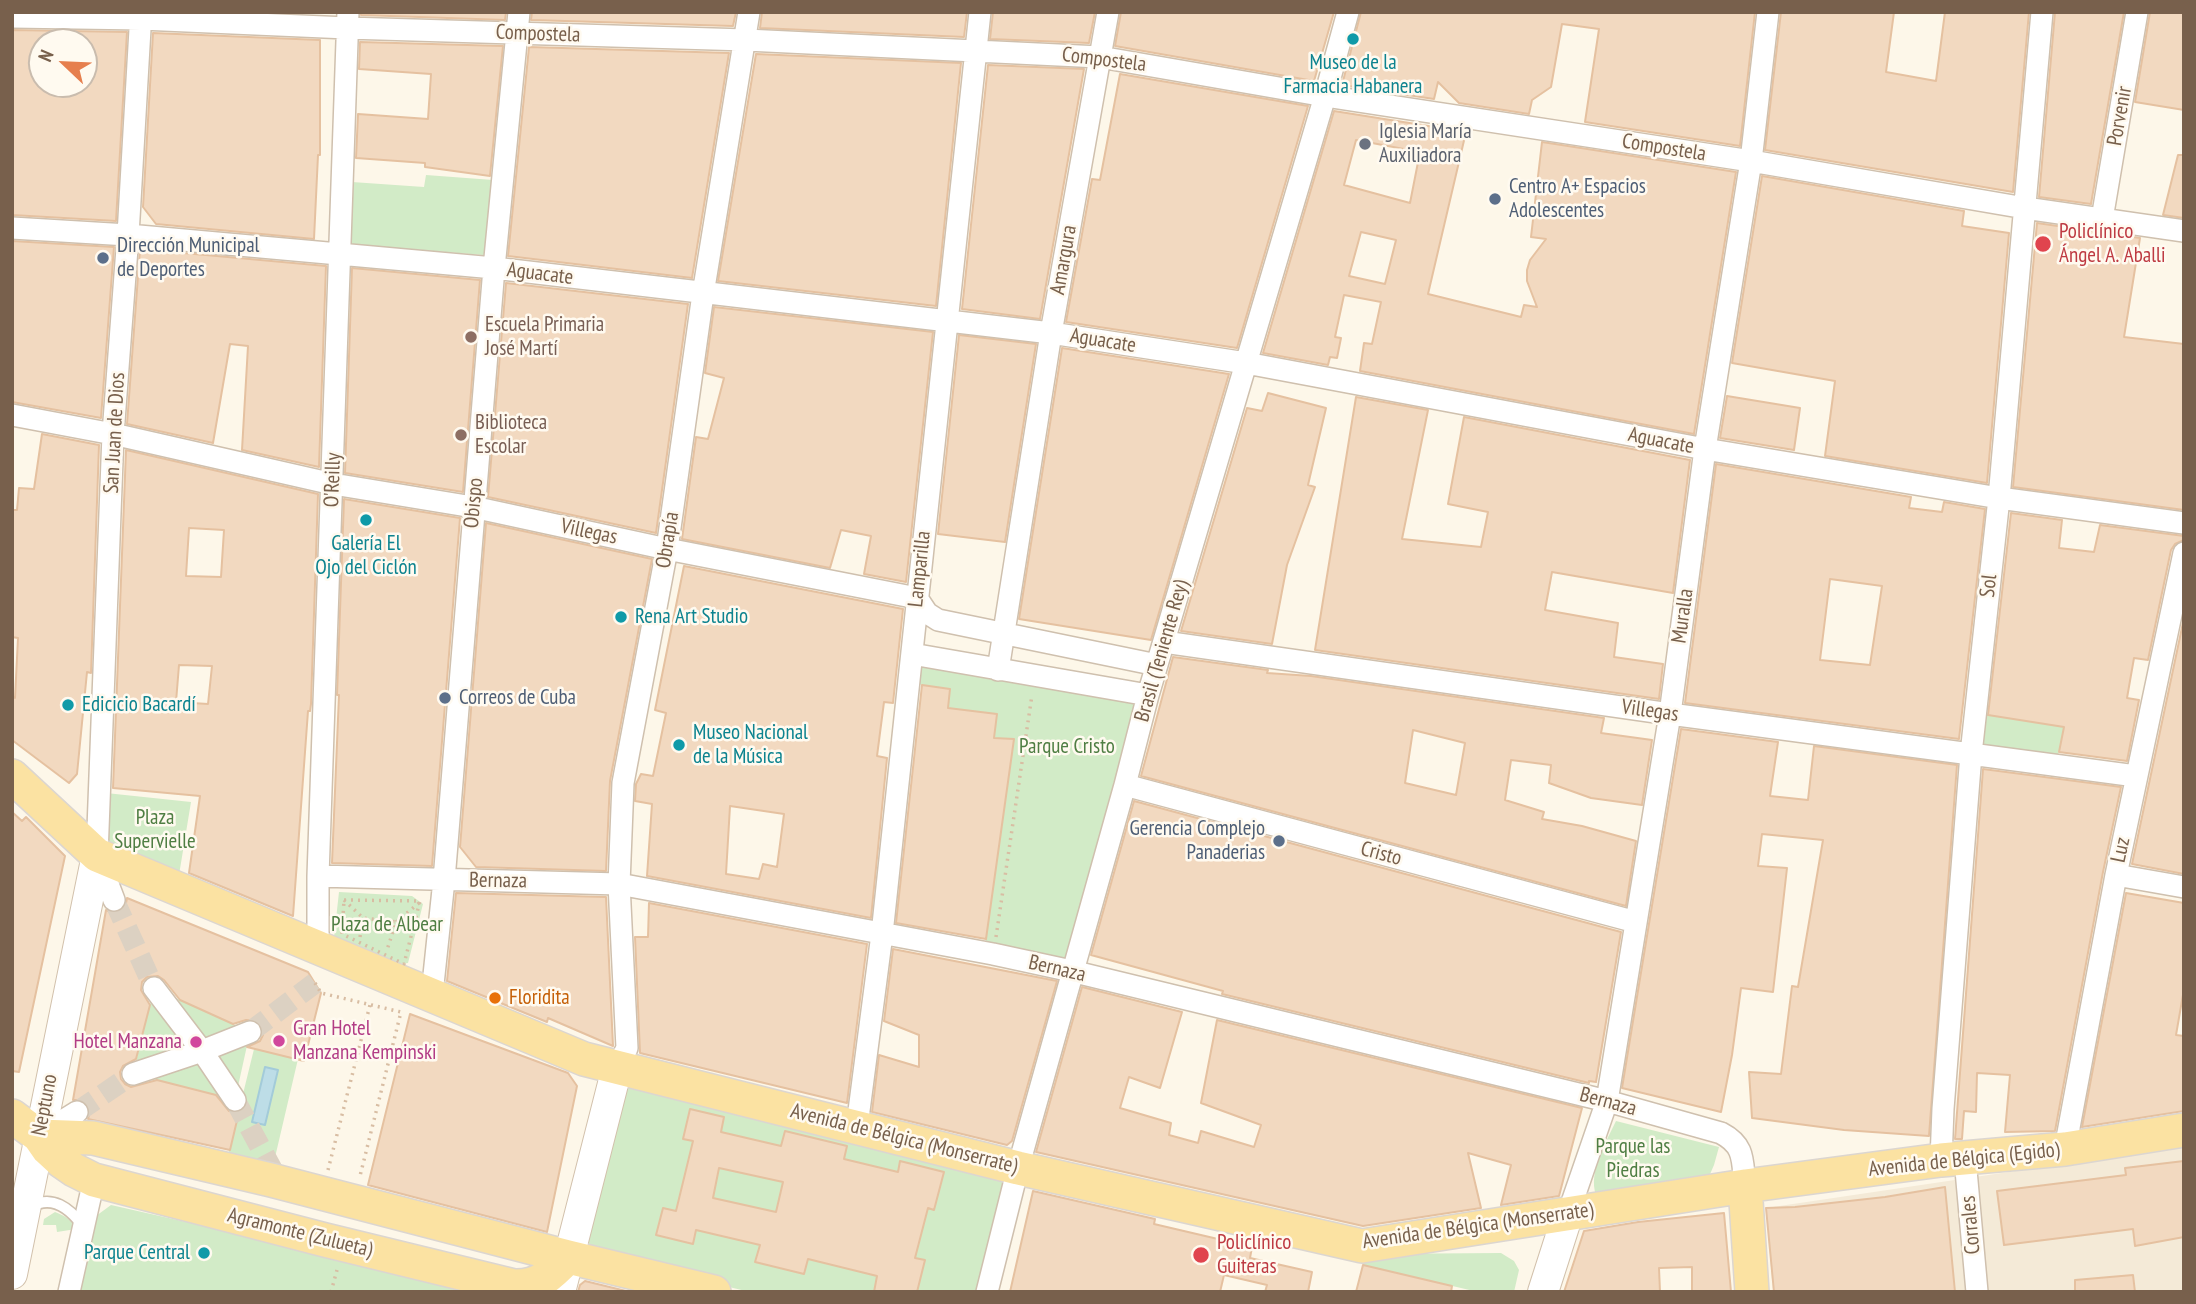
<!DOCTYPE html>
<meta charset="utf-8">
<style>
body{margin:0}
#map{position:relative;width:2196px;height:1304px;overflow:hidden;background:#fdf7e9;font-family:"PT Sans Narrow",sans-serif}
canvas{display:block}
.frame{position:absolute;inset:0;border:14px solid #78604c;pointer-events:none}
.north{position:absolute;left:28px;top:28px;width:70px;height:70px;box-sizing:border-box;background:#fffaf0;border:2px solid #c9bcae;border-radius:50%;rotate:293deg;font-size:19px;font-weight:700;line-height:28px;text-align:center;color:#78604c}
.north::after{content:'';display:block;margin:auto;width:24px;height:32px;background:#e67f4e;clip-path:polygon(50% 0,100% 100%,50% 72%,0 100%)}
</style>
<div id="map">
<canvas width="2196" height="1304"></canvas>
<div class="frame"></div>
<div class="north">N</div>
</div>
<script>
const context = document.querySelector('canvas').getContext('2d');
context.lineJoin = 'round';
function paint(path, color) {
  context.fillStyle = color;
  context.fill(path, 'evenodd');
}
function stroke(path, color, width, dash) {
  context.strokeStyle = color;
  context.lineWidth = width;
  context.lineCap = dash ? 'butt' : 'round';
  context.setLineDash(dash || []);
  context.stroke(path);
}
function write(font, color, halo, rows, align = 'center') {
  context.font = font + ' "PT Sans Narrow",sans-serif';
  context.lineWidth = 5;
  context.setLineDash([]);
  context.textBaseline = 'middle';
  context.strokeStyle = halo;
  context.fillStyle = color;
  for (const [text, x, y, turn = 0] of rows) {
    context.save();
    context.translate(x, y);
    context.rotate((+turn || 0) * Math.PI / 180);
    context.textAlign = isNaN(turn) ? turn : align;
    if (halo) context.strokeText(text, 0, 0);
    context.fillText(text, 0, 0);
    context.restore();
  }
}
const residential = new Path2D(`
 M2184,1146V1292H1773L1766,1208Z`);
const green = new Path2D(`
 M426,175L493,180L487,252L483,255L347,244L352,182L424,187Z
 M919,665L1135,704L1068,963L985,945L1014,740L994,738L997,714L948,708L950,689L916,684Z
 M1981,714L2064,727L2058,756L1977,744Z
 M106,793L191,802L179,875L105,842Z
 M339,892L412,896L423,904L408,963L398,964L334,937Z
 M154,988L250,1032L235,1100L133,1074Z
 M254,1049L298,1059L273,1166L228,1155ZM265,1067L264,1125L252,1122Z
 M626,1079L1008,1171L977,1292H750L582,1252Z
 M1616,1121L1719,1147L1714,1165L1707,1181L1596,1195C1588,1172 1606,1142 1616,1121Z
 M111,1205L496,1292H80L96,1216Z
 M55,1212C65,1216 71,1219 76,1229L57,1232L56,1225H43L44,1219Z
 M1501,1253L1514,1261L1519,1270L1514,1292H1478L1363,1265L1366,1254Z`);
const water = new Path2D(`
 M265,1067L278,1070L265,1125L252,1122Z`);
const building = new Path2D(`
 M361,12H506L505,20L361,15Z
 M532,12H736L733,26L531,20Z
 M762,12H967L964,37L760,28Z
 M993,12H1095L1089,43L990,39Z
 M1121,12H1334L1314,81L1115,46Z
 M1361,12H1755L1740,146L1585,122L1599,29L1562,24L1551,87L1532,100L1529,114L1459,103L1438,82L1434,99L1342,85Z
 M1781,12H1894L1886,72L1936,81L1945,12H2029L2013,192L1765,150Z
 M2055,12H2124L2091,204L2039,197Z
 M2150,12H2184V110L2135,102Z
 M12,30L127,32L116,221L12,215ZM42,42H84V84H42Z
 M153,33L320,40V155H318L314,239L156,224L143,207Z
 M360,42L503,46L490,176L425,167V163L356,158L358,114L428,119L431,74L359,69Z
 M529,47L729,53L692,278L508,256Z
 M756,54L961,63L936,306L718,281Z
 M988,65L1084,69L1040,319L962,309Z
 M1120,74L1308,106L1237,348L1066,322L1092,179L1100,180Z
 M1334,111L1466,132L1428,294L1521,317L1524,305L1537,307L1527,281V270L1530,260L1546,239L1531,237L1542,142L1736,172L1694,434L1360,371L1364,343L1372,344L1381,302L1344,295L1335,337L1341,338L1337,358L1330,357L1328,365L1263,353ZM1356,140L1420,152L1410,203L1344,185ZM1361,232L1396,240L1385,284L1349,276Z
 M2178,155H2184V218L2163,215Z
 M1762,176L1964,211L1962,226L2009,233L1987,483L1825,456L1835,381L1732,363Z
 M2037,223L2140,238L2124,337L2184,344V510L2013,487Z
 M12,241L114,247L101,418L12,402Z
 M140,249L326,266L319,467L242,450L248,346L230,344L213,443L127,424Z
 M352,268L480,280L463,492L345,473Z
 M506,283L688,304L656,533L488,497Z
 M714,307L933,332L906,582L864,574L871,536L841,530L830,568L682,539L696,437L708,439L724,378L705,373Z
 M959,335L1036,344L1005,542L938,534Z
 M1062,348L1229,374L1151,640L1019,619Z
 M1268,393L1326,408L1308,485L1315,487L1287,565L1272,644L1181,631L1247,408L1262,411Z
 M1727,396L1800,408L1794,450L1720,438Z
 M1356,397L1428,410L1402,539L1481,547L1488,512L1448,504L1464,417L1690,460L1673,593L1552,572L1545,610L1618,623L1614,657L1663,664L1659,699L1315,650Z
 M42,434L99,445L91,673L87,672L77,774L69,783L12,740V696L15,698L18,638L12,637V510H17L19,488L34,489Z
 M126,450L318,494L311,704L310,711H308L293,916L189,873L200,796L113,788ZM189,528L224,530L221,577L186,576ZM179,665L212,666L208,704L176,702Z
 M1716,464L1911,497L1909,508L1942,512L1944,502L1985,509L1959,739L1685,703ZM1830,579L1882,586L1870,665L1820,660Z
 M344,499L460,518L432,866L332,863L339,695H337Z
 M2011,513L2062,520L2059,548L2094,552L2100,525L2184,536V540L2175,544L2171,550L2148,660L2134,658L2127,698L2139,700L2127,761L2059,752L2064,727L1988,715Z
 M486,523L652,559L610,781L606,871L476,867L460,847Z
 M684,566L903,609L893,703L884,702L877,756L887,758L871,918L647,876L652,804L635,801L636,784L641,774L653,776L666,713L655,710ZM730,806L784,814L777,867L763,864L759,879L726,874Z
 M2184,618V874L2132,864Z
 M1173,657L1268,670L1267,673L1311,676L1604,718L1601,733L1652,740L1642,805L1591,798L1549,783L1551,765L1511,760L1505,800L1544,812L1542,819L1582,826L1636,841L1626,906L1141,776ZM1413,730L1465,743L1456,795L1405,783Z
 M922,685L950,689L948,708L997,714L994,738L1014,739L986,939L896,923Z
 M1681,729L1778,742L1770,796L1808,800L1814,746L1957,765L1929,1136L1844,1130L1752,1118L1749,1072L1781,1074L1792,986L1798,987L1823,840L1762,834L1758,866L1787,868L1773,992L1741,988L1732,1055L1721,1112L1622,1088Z
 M1983,769L2121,787L2103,872L2055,1131L2005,1132L2010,1075L1977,1073L1976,1112L1964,1111L1962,1139H1955Z
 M1134,801L1621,932L1596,1082L1589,1081V1083L1222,994L1223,991L1091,955Z
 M12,812L22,821L26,817L65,856L19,1072L12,1071Z
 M456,893L606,897L613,1046L548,1018L547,1022L447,981Z
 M2126,893L2184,903V989L2176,1035L2184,1036V1111L2082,1127Z
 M127,898L308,972L321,993L304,1061L247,1047L260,1041L263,1035L262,1028L258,1021L246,1020L233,1024L180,1000L164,980L158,976L147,977L142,982L141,990L150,1005L136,1059L123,1066L120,1072L121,1079L125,1084L131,1087L157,1080L216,1095L229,1111L239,1112L230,1150L88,1119L90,1111L88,1105L83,1100H73L106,910L113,913L119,912L125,908Z
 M649,903L867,944L847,1103L640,1053L635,937H648Z
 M893,949L1057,981L1012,1141L1007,1145L872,1112L879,1055L919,1067V1035L884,1021Z
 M1082,987L1182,1012L1160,1088L1129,1077L1120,1108L1171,1123L1169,1135L1198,1143L1201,1131L1254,1147L1261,1125L1201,1103L1217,1020L1582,1108L1559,1196L1501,1205L1511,1165L1468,1153L1481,1208L1363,1226L1036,1152Z
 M410,1014L568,1073L577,1086L547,1232L368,1185Z
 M690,1109L724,1117L721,1132L781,1146L785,1131L847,1146L844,1159L898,1172L900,1161L944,1172L934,1210L928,1208L915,1258L925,1260L917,1292H874L877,1276L808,1259L804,1274L755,1262L760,1245L696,1230L693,1244L656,1235L663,1208L676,1211L693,1141L683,1139ZM719,1168L783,1182L776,1212L713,1198Z
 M2184,1161V1237L2135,1246L2133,1229L2004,1245L1997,1191L2126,1175L2125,1168Z
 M1945,1187L1955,1292H1774L1766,1208L1795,1207L1885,1197Z
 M1033,1191L1155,1219L1154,1224L1252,1247L1250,1258L1312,1272L1308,1292H1265L1267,1285L1224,1275L1220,1292H1010Z
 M1724,1213L1731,1292H1692V1267L1659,1268L1660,1292H1564L1584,1231L1638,1222Z
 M1363,1265L1452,1286L1451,1292H1356Z
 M2133,1275L2135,1292H2075V1280Z
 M585,1281L630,1292H578L580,1285Z`);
const streetTunnel = new Path2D(`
 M114,900L154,988
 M250,1032L315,983
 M235,1100L273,1171
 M77,1112L133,1074`);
const path = new Path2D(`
 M344,900L420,901L404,964L342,934Z
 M344,900L363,918
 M396,922L419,903
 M360,937L363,918L396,922L387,950
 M996,937L1032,695
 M315,983L321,993L401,1012L360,1176
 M328,1170L370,1005
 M331,1292L337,1270`);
const lane = new Path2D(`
 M31,1207C52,1194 70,1209 82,1225`);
const street = new Path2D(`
 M12,17L141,19L347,28L746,40L1100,57L1325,96L1751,161L2025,208L2184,231
 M2102,219L2137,12
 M12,228L128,235L494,268L1051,333L1246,363L1705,449L1999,498L2184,523
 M12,415L113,434L333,484L473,507L667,549L917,598L927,613L938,620L1157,665
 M1164,642L1670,714L2136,776
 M912,654L1148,695
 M998,670L1051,333L1108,12
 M1125,785L1636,922
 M2116,875L2184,887
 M318,876L619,884L993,954L1067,970L1607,1101L1721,1133C1746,1146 1742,1162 1745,1186
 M114,900L97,855L113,434L128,235L141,12
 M318,948V876L348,12
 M154,988L202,1051L235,1100
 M432,994L444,880L494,268L519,12
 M617,1068L627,1048L619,884L623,783L667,549L703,294L749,12
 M133,1074L202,1051L250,1032
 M857,1126L882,934L980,12
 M40,1135L77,1112
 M2065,1149L2116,875L2184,553
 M1965,1159L1977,1292
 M1941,1160L1943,1109L1971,754L1999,498L2042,12
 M1568,1214L1607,1101L1670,714L1705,449L1751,161L1768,12
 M69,1292L94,1180
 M987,1292L1018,1168L1125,785L1148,695L1325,96L1348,12`);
const secondary = new Path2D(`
 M12,1274L97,855
 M560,1292L617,1068
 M1543,1292L1568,1214`);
const primary = new Path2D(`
 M12,776L97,855L584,1059L1018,1168L1362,1246L1745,1186L1941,1160L2065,1149L2184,1130
 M12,1116L39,1136L48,1149L61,1161L74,1170L94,1180L325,1240L514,1286C539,1287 551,1275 568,1257
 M39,1136L93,1138L271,1180L568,1257L714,1292
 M1745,1186L1752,1292`);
const markers = [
 [1353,39,7,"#0f9aa8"],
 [1365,144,7,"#6b7280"],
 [1495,199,7,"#5c6f8a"],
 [2043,244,9,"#e0444e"],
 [103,258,7,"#5c6f8a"],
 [471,337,7,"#8d6e63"],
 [461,435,7,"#8d6e63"],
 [366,520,7,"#0f9aa8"],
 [621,617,7,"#0f9aa8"],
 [445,698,7,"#5c6f8a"],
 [68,705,7,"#0f9aa8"],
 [679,745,7,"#0f9aa8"],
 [1279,841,7,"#5c6f8a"],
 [495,998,7,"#e8710a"],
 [279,1041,7,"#d1479c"],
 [196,1042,7,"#d1479c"],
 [204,1253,7,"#0f9aa8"],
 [1201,1255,9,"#e0444e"]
];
const streetNames = [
 ["Compostela",538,34,2],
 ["Compostela",1104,60,7],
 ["Porvenir",2120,116,-80],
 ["Compostela",1664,148,9],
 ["Amargura",1064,260,-80],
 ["Aguacate",540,274,7],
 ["Aguacate",1103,341,9],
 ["San Juan de Dios",115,433,-87],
 ["Aguacate",1661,441,11],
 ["O'Reilly",333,480,-88],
 ["Obispo",474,503,-85],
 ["Villegas",589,532,12],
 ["Obrapía",668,540,-81],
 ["Lamparilla",920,569,-84],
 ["Sol",1989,586,-84],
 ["Muralla",1683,616,-82],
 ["Brasil (Teniente Rey)",1162,651,-74],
 ["Villegas",1650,711,8],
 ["Luz",2121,850,-78],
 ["Cristo",1381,854,15],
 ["Bernaza",498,881,1],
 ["Bernaza",1057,969,13],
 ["Bernaza",1608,1102,15],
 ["Neptuno",45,1105,-79],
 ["Avenida de Bélgica (Monserrate)",904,1139,14],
 ["Avenida de Bélgica (Egido)",1964,1160,-6],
 ["Corrales",1971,1225,-95],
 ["Avenida de Bélgica (Monserrate)",1478,1226,-8],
 ["Agramonte (Zulueta)",300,1233,14]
];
const cultureNames = [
 ["Museo de la",1353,63,"center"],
 ["Farmacia Habanera",1353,87,"center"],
 ["Galería El",366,544,"center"],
 ["Ojo del Ciclón",366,568,"center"],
 ["Rena Art Studio",635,617],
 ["Edicicio Bacardí",82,705],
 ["Museo Nacional",693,733],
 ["de la Música",693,757],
 ["Parque Central",190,1253,"right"]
];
const worshipNames = [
 ["Iglesia María",1379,132],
 ["Auxiliadora",1379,156]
];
const serviceNames = [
 ["Centro A+ Espacios",1509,187],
 ["Adolescentes",1509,211],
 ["Dirección Municipal",117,246],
 ["de Deportes",117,270],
 ["Correos de Cuba",459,698],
 ["Gerencia Complejo",1265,829,"right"],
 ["Panaderias",1265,853,"right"]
];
const healthNames = [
 ["Policlínico",2059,232],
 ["Ángel A. Aballi",2059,256],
 ["Policlínico",1217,1243],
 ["Guiteras",1217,1267]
];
const educationNames = [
 ["Escuela Primaria",485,325],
 ["José Martí",485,349],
 ["Biblioteca",475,423],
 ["Escolar",475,447]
];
const parkNames = [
 ["Parque Cristo",1067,747],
 ["Plaza",155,818],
 ["Supervielle",155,842],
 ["Plaza de Albear",387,925],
 ["Parque las",1633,1147],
 ["Piedras",1633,1171]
];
const foodNames = [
 ["Floridita",509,998]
];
const hotelNames = [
 ["Gran Hotel",293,1029],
 ["Manzana Kempinski",293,1053],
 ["Hotel Manzana",182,1042,"right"]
];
paint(residential, '#f4ead7');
paint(green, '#d2ebc7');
paint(water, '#bddde7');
stroke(water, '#a3cbd9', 2);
paint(building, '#f2d9c0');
stroke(building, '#e5c1a0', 2);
stroke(streetTunnel, '#dcd1c2', 21, [21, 10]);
stroke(lane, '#cfc0ae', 13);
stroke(street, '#cfc0ae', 24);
stroke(secondary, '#d2c1ac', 32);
stroke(primary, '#dcd6d0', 36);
stroke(path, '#d8bda3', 3.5, [2, 5]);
stroke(lane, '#fff', 10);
stroke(street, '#fff', 21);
stroke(secondary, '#fff', 30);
stroke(primary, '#fbe2a2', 33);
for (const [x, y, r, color] of markers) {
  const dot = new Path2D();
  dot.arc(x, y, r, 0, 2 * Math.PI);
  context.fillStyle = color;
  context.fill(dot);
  stroke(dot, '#fffaf0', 2.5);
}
write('21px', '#78604c', '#fffaf0', streetNames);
write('21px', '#0d838f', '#fffaf0', cultureNames, 'left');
write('21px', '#5b616d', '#fffaf0', worshipNames, 'left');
write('21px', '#4e5e75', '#fffaf0', serviceNames, 'left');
write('21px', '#be3a42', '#fffaf0', healthNames, 'left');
write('21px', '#785e54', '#fffaf0', educationNames, 'left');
write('21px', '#4f7e43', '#fffaf0', parkNames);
write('21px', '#c56008', '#fffaf0', foodNames, 'left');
write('21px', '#b23c85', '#fffaf0', hotelNames, 'left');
</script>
